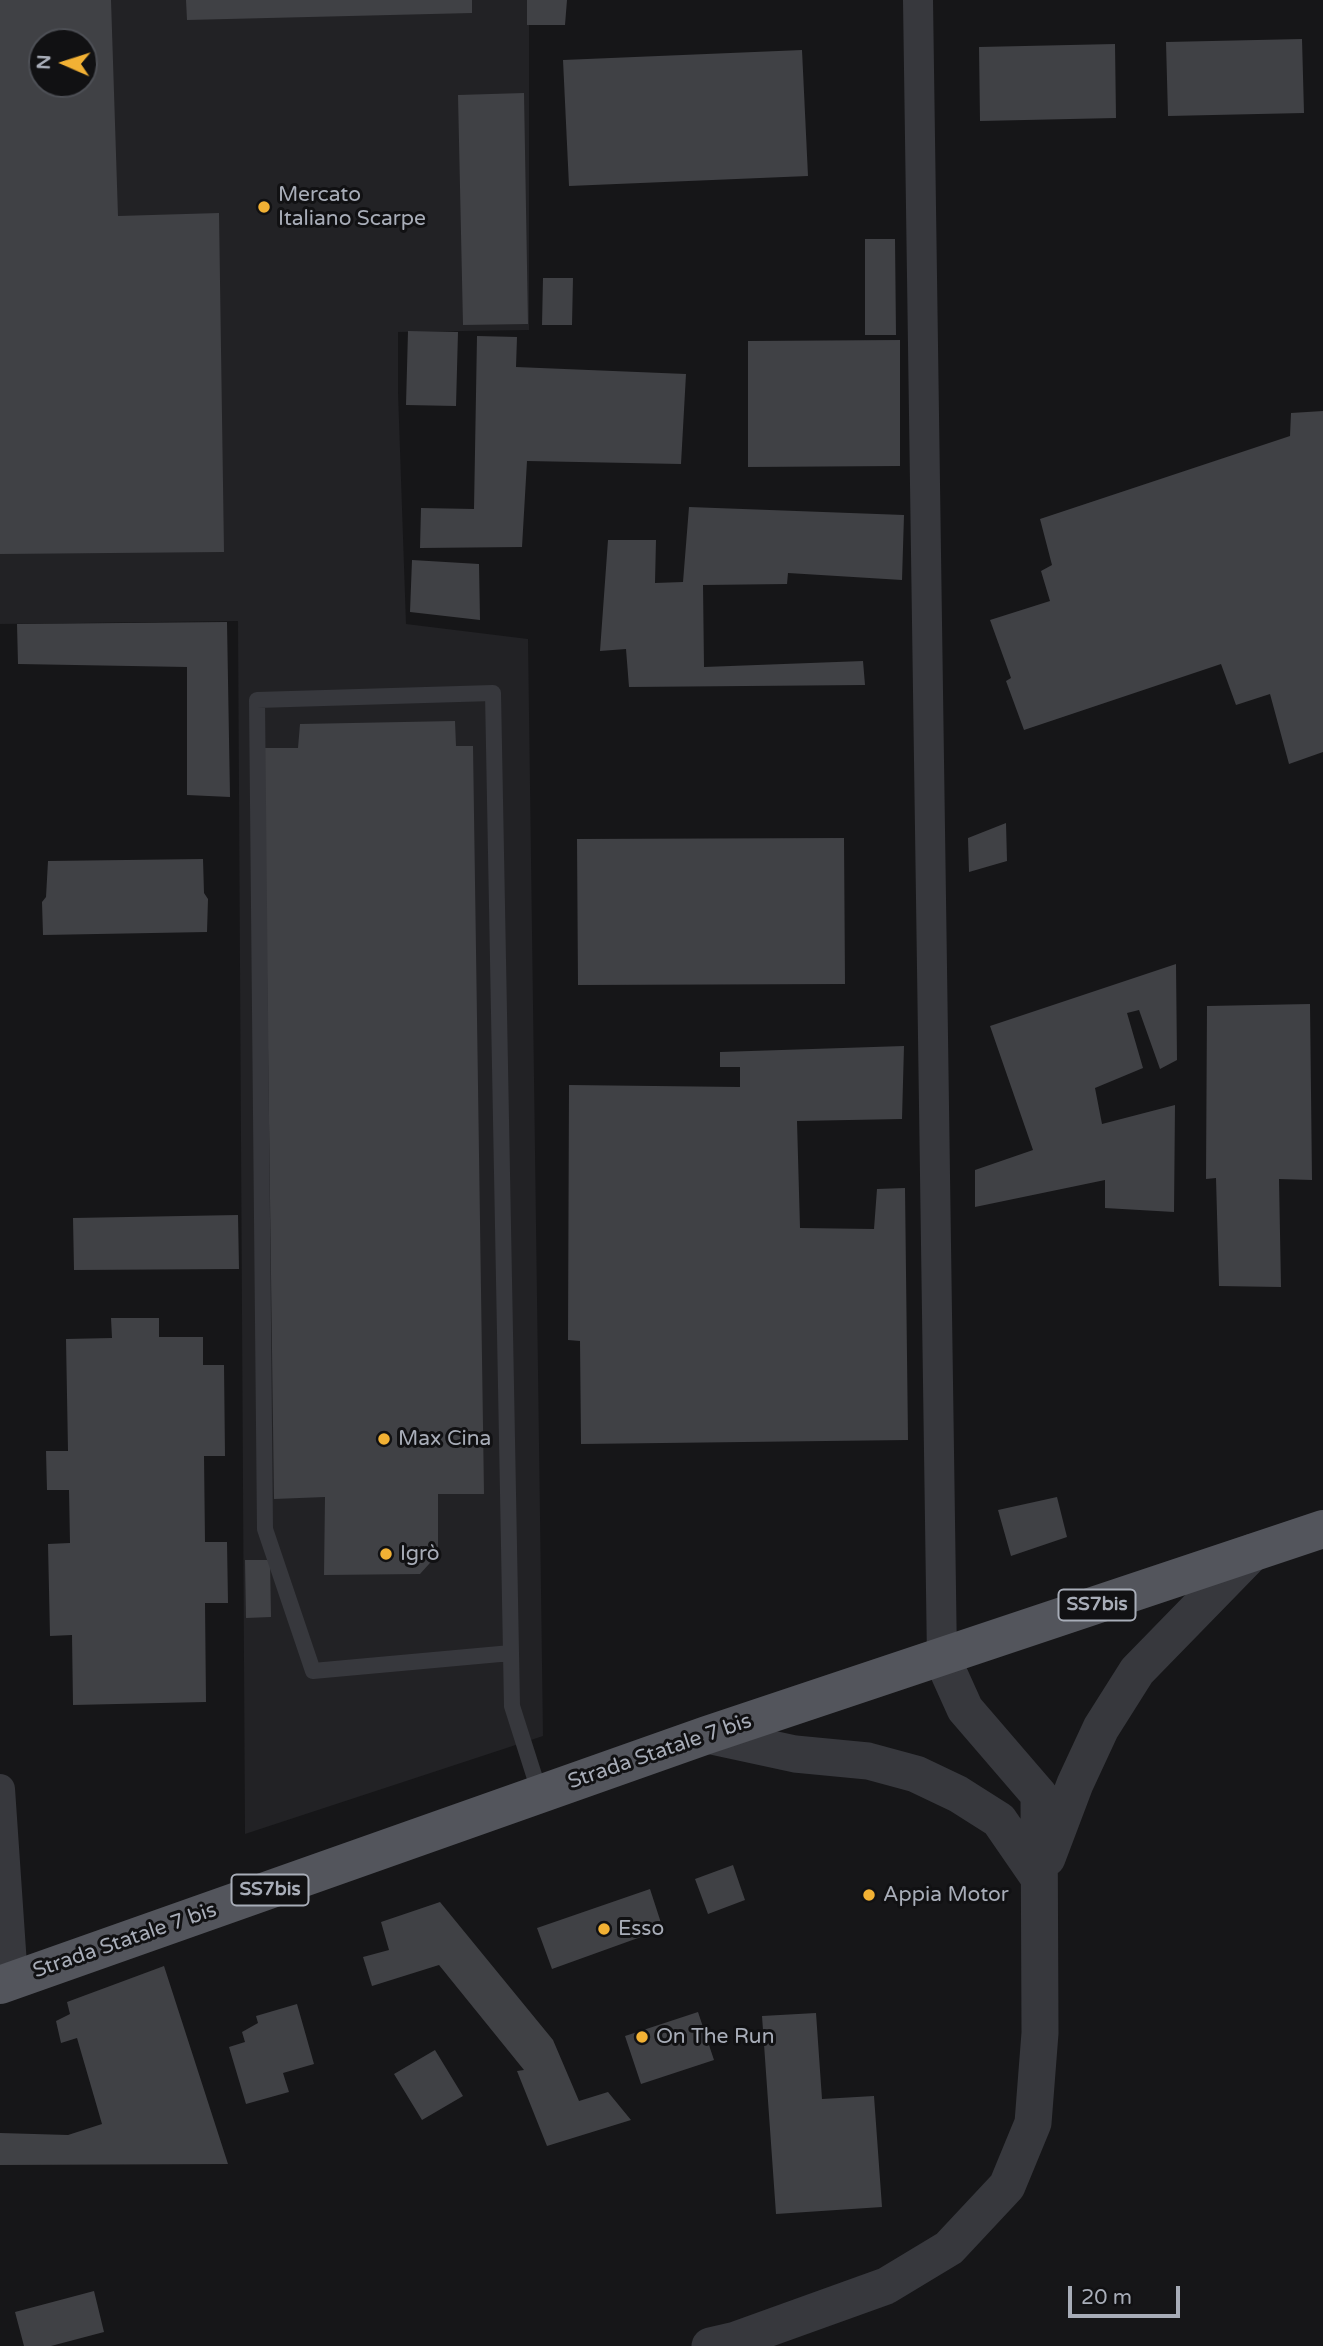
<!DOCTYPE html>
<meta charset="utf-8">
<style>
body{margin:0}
#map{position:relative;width:1323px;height:2346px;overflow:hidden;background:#161618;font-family:"Varela Round",sans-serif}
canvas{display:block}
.north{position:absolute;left:28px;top:28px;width:70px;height:70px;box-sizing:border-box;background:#111113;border:2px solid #4d4f55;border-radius:50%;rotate:273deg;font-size:19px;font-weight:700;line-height:28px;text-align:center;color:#a8adb8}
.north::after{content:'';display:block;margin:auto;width:24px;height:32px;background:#f2b134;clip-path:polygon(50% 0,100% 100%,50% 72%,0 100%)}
.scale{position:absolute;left:1068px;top:2286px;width:112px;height:32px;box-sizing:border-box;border:4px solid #a8adb8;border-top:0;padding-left:9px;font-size:21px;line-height:24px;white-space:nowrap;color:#a8adb8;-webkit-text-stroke:5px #111113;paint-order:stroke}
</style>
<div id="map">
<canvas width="1323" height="2346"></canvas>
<div class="north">N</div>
<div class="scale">20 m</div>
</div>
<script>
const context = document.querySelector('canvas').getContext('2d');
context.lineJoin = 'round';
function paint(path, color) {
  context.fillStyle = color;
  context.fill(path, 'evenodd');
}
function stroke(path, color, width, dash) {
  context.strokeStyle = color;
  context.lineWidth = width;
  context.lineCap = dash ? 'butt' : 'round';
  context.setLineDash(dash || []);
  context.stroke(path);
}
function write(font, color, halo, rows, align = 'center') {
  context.font = font + ' "Varela Round",sans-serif';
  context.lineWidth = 6;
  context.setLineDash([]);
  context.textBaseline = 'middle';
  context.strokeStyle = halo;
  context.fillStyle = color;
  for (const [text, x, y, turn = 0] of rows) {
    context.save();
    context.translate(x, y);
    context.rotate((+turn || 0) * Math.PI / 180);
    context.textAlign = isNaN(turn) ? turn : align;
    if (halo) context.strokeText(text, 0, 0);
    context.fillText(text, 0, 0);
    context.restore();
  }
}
const built = new Path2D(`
 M0,0H529V330L398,332V392L406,624L528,639L543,1736L245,1834L238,621L0,624ZM42,42H84V84H42Z`);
const building = new Path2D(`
 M0,0H111L118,216L219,213L224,552L0,554ZM42,42H84V84H42Z
 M186,0H472V13L187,20Z
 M527,0H567L565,25H527Z
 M1302,39L1304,113L1168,116L1166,42Z
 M1115,44L1116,118L980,121L979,47Z
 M802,50L808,176L569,186L563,60Z
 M524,93L528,324L463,325L458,95Z
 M865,239H895L896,335H865Z
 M543,278H573L572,325H542Z
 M408,331L458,332L456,406L406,405Z
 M477,336L517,337L516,367L686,374L681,464L527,461L522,547L420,548L421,508L474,509Z
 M900,340V466L748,467V341Z
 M1323,411V752L1289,764L1270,694L1236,705L1221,664L1024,730L1006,681L1011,678L990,620L1050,601L1041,571L1052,565L1040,519L1290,436L1291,413Z
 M689,507L904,515L902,580L788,573L787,584L703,585L704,667L863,661L865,685L629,687L626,649L600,651L608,540H656L655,583L683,582Z
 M412,560L479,564L480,620L410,612Z
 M227,622L230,797L187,795V667L18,664L17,624Z
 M455,721L456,746H473L484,1494H438V1554L420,1574L324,1575L325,1497L274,1499L264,748H298L300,724Z
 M1006,823L1007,861L969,872L968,838Z
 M844,838L845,984L578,985L577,839Z
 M203,859L204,893L208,899L207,932L43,935L42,902L46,897L48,861Z
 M1176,964L1177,1060L1160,1069L1139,1010L1127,1013L1143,1068L1095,1088L1102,1124L1175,1105L1174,1212L1105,1208V1180L975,1207V1170L1033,1150L990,1026Z
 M1310,1004L1312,1180L1279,1179L1281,1287L1219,1286L1216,1178L1206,1179L1207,1006Z
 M904,1046L902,1119L797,1121L800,1228L874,1229L877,1189L905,1188L908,1440L581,1444L580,1341L568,1340L569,1085L740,1087V1067H720V1052Z
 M238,1215L239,1269L74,1270L73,1218Z
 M111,1318H159V1337H203V1365H224L225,1456H204L205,1542H227L228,1603H205L206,1702L73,1705L72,1635L50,1636L48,1544L70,1543L69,1490H47L46,1451H68L66,1339L112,1338Z
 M1057,1497L1067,1537L1011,1556L998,1510Z
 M245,1560H270L271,1617L246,1618Z
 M733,1865L745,1900L708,1914L695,1879Z
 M650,1889L663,1929L552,1969L537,1928Z
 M440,1902L553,2040L579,2101L608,2092L631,2120L547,2146L517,2071L524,2070L439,1965L372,1986L363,1957L389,1950L381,1922Z
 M164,1966L228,2164L0,2165V2133L68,2135L102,2124L77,2038L61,2043L56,2021L70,2014L67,2002Z
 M297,2004L314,2064L283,2073L289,2092L246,2104L229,2047L245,2042L242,2032L258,2023L256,2016Z
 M698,2012L714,2060L641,2084L625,2036Z
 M816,2013L822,2099L874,2096L882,2207L776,2214L762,2016Z
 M435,2050L463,2096L422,2120L394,2074Z
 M94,2291L104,2332L51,2346H24L15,2312Z`);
const service = new Path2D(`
 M511,1653L313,1671L265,1529L257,700L493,693L512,1706L540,1794`);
const minor = new Path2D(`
 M918,0L942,1658
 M0,1789L13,1980`);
const tertiary = new Path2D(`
 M707,1735L795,1754L868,1761L916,1774L958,1794L999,1820L1039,1878
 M1047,1858L1075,1784L1101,1728L1137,1671L1253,1552
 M710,2346L736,2340L886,2286L949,2248L1007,2186L1033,2123L1040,2033L1039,1795L965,1709L942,1658`);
const primary = new Path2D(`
 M0,1985L707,1735L1323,1529`);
const markers = [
 [264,207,7,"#f2b134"],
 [384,1439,7,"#f2b134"],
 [386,1554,7,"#f2b134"],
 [869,1895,7,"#f2b134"],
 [604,1929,7,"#f2b134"],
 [642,2037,7,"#f2b134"]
];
const shields = [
 [1097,1605,77],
 [270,1890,77]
];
const shieldNames = [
 ["SS7bis",1097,1605],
 ["SS7bis",270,1890]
];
const poiNames = [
 ["Mercato",278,195],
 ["Italiano Scarpe",278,219],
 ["Max Cina",398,1439],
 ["Igrò",400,1554],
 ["Appia Motor",883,1895],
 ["Esso",618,1929],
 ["On The Run",656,2037]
];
const streetNames = [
 ["Strada Statale 7 bis",660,1752,-19],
 ["Strada Statale 7 bis",125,1941,-19]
];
paint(built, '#222225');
paint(building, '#404145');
stroke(service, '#37383d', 16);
stroke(minor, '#37383d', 30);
stroke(tertiary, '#37383d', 37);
stroke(primary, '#53555c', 38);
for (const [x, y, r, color] of markers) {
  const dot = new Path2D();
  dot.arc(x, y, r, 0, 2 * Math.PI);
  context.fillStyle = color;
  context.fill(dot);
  stroke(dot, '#111113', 2.5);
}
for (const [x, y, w] of shields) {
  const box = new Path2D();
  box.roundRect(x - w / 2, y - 15.5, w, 31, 5);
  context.fillStyle = '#111113';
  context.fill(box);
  stroke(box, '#a8adb8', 2);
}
write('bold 19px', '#a8adb8', null, shieldNames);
write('21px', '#a8adb8', '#111113', poiNames, 'left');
write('21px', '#a8adb8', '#111113', streetNames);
</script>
